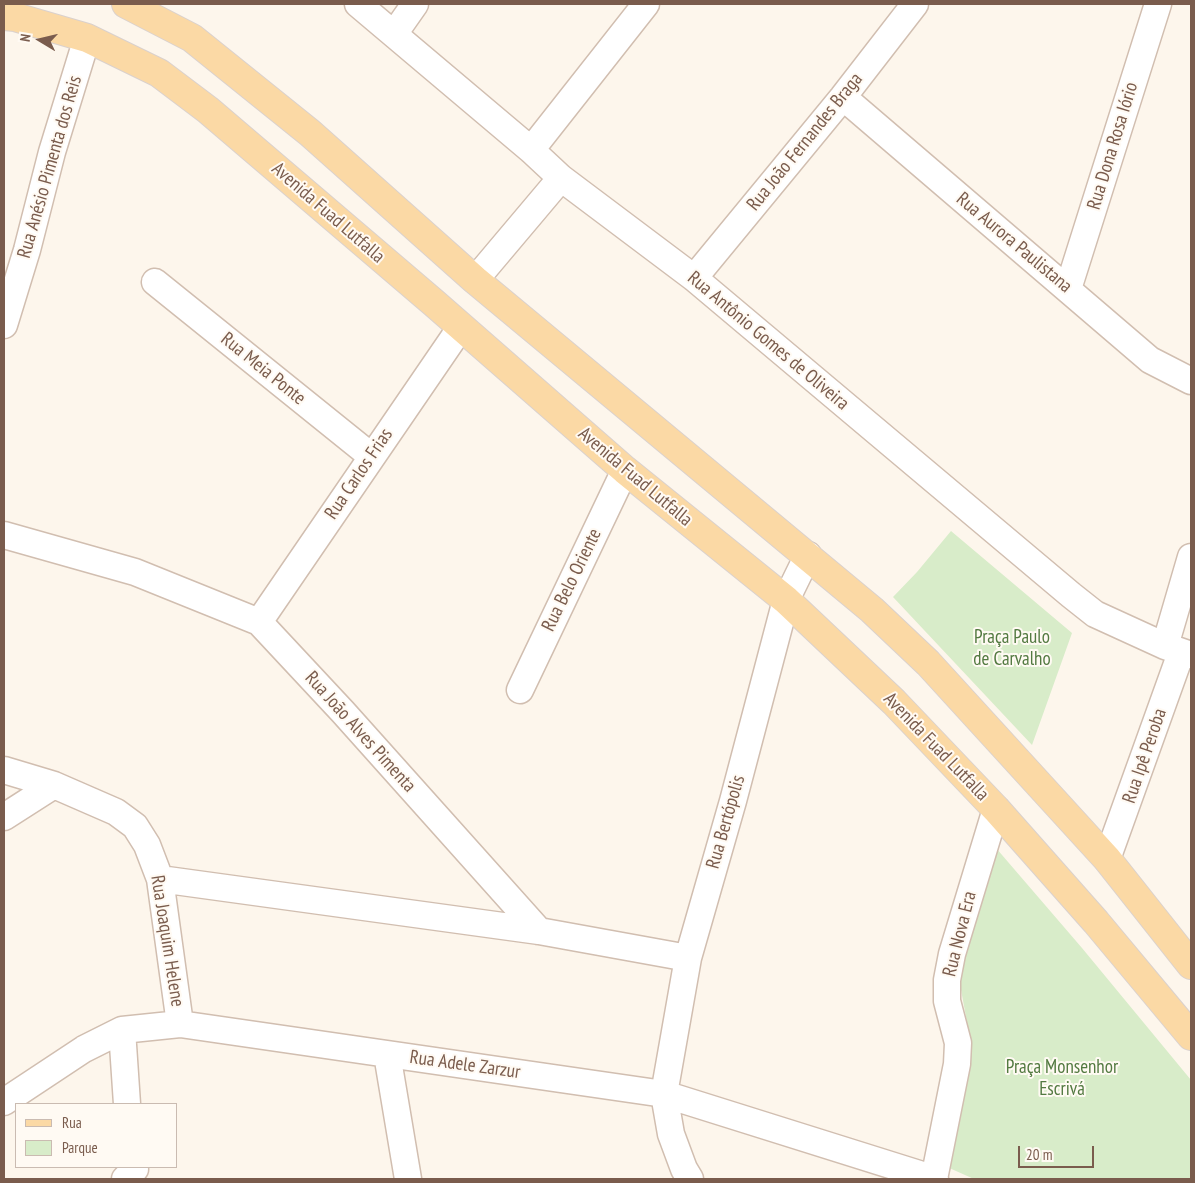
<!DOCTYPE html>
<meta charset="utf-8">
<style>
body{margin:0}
#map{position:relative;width:1195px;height:1183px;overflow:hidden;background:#fdf6ec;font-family:"PT Sans Narrow",sans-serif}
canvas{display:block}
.frame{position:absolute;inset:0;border:5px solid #7a5c4d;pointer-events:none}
.legend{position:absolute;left:15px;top:1103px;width:162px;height:65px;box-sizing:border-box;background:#fffaf3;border:1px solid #cabbb1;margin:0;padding:6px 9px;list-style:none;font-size:15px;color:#7a5c4d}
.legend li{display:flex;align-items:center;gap:10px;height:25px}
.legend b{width:25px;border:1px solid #cabbb1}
.north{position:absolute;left:15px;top:15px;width:50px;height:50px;-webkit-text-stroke:4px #fffaf3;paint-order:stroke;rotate:279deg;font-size:14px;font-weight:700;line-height:20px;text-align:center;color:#7a5c4d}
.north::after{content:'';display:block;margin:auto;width:18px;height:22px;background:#7a5c4d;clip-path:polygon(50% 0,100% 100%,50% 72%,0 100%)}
.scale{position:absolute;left:1018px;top:1146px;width:76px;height:22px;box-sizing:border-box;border:2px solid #7a5c4d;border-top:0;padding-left:6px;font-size:15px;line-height:18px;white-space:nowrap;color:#7a5c4d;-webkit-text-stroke:4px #fffaf3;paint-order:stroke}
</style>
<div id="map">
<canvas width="1195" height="1183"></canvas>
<div class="frame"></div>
<ul class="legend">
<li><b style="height:6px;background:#fbd9a5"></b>Rua</li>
<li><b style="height:14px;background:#d8ecc9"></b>Parque</li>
</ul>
<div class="north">N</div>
<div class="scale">20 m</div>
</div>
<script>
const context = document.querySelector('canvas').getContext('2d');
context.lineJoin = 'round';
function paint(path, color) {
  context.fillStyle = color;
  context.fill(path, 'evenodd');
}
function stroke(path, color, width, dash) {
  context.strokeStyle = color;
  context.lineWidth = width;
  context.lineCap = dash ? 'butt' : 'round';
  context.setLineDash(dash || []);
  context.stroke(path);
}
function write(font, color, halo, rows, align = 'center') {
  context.font = font + ' "PT Sans Narrow",sans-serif';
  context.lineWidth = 4;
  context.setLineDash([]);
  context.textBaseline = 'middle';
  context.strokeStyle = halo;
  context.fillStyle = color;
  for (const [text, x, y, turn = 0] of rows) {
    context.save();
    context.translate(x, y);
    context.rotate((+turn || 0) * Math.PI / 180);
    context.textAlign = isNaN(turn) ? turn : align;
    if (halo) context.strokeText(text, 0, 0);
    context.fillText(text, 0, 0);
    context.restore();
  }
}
const green = new Path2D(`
 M951,531L1072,633L1032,745L893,597L917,572Z
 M996,848L1082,948L1191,1080V1179H974L947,1167L969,1033L959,979Z`);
const minor = new Path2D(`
 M358,4L531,150L561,178L694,278L1071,595L1095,614L1165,646L1191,655
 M394,34L415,4
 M843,97L1150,360L1191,381
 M531,150L646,4
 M694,278L843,97L915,4
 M475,280L561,178
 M155,282L371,456
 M1068,289L1158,4
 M4,325L27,250L52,152L87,38
 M4,535L135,572L259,622L343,712L539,931
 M259,622L461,327
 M1165,646L1191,557
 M520,690L625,470
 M4,770L54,785L116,812L135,826L147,845L160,879L180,1024
 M4,817L54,785
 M1107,859L1181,653
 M160,879L539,931L688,958
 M122,1030L127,1104
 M387,1054L408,1179
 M4,1102L84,1049L122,1030L180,1024L664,1094L935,1179
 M125,1179L135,1169
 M690,1179L684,1169L671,1134L664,1094L688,958L733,801L786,600L808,555
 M934,1179L957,1064L958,1043L947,1001V980L952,954L996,809`);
const major = new Path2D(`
 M126,4L192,38L310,133L475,280L872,610L928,663L1107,859L1191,965
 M4,16L15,17L87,38L159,73L208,110L434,303L625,470L786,600L894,702L996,809L1096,922L1191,1036`);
const streetNames = [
 ["Rua João Fernandes Braga",805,142,-51],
 ["Rua Dona Rosa Iório",1113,146,-73],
 ["Rua Anésio Pimenta dos Reis",50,167,-74],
 ["Avenida Fuad Lutfalla",328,213,41],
 ["Rua Aurora Paulistana",1014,243,40],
 ["Rua Antônio Gomes de Oliveira",768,341,40],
 ["Rua Meia Ponte",263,369,39],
 ["Rua Carlos Frias",359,474,-56],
 ["Avenida Fuad Lutfalla",635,477,40],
 ["Rua Belo Oriente",572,580,-64],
 ["Rua João Alves Pimenta",360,732,48],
 ["Avenida Fuad Lutfalla",936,747,46],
 ["Rua Ipê Peroba",1145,756,-71],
 ["Rua Bertópolis",726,822,-74],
 ["Rua Nova Era",960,934,-76],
 ["Rua Joaquim Helene",167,941,81],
 ["Rua Adele Zarzur",465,1065,8]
];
const parkNames = [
 ["Praça Paulo",1012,638],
 ["de Carvalho",1012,660],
 ["Praça Monsenhor",1062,1068],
 ["Escrivá",1062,1090]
];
paint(green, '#d8ecc9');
stroke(minor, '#d1beb0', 29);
stroke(major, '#dad1cd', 30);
stroke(minor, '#fff', 26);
stroke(major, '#fbd9a5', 28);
write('19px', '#7a5c4d', '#fffaf3', streetNames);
write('19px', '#537a41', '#fffaf3', parkNames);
</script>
